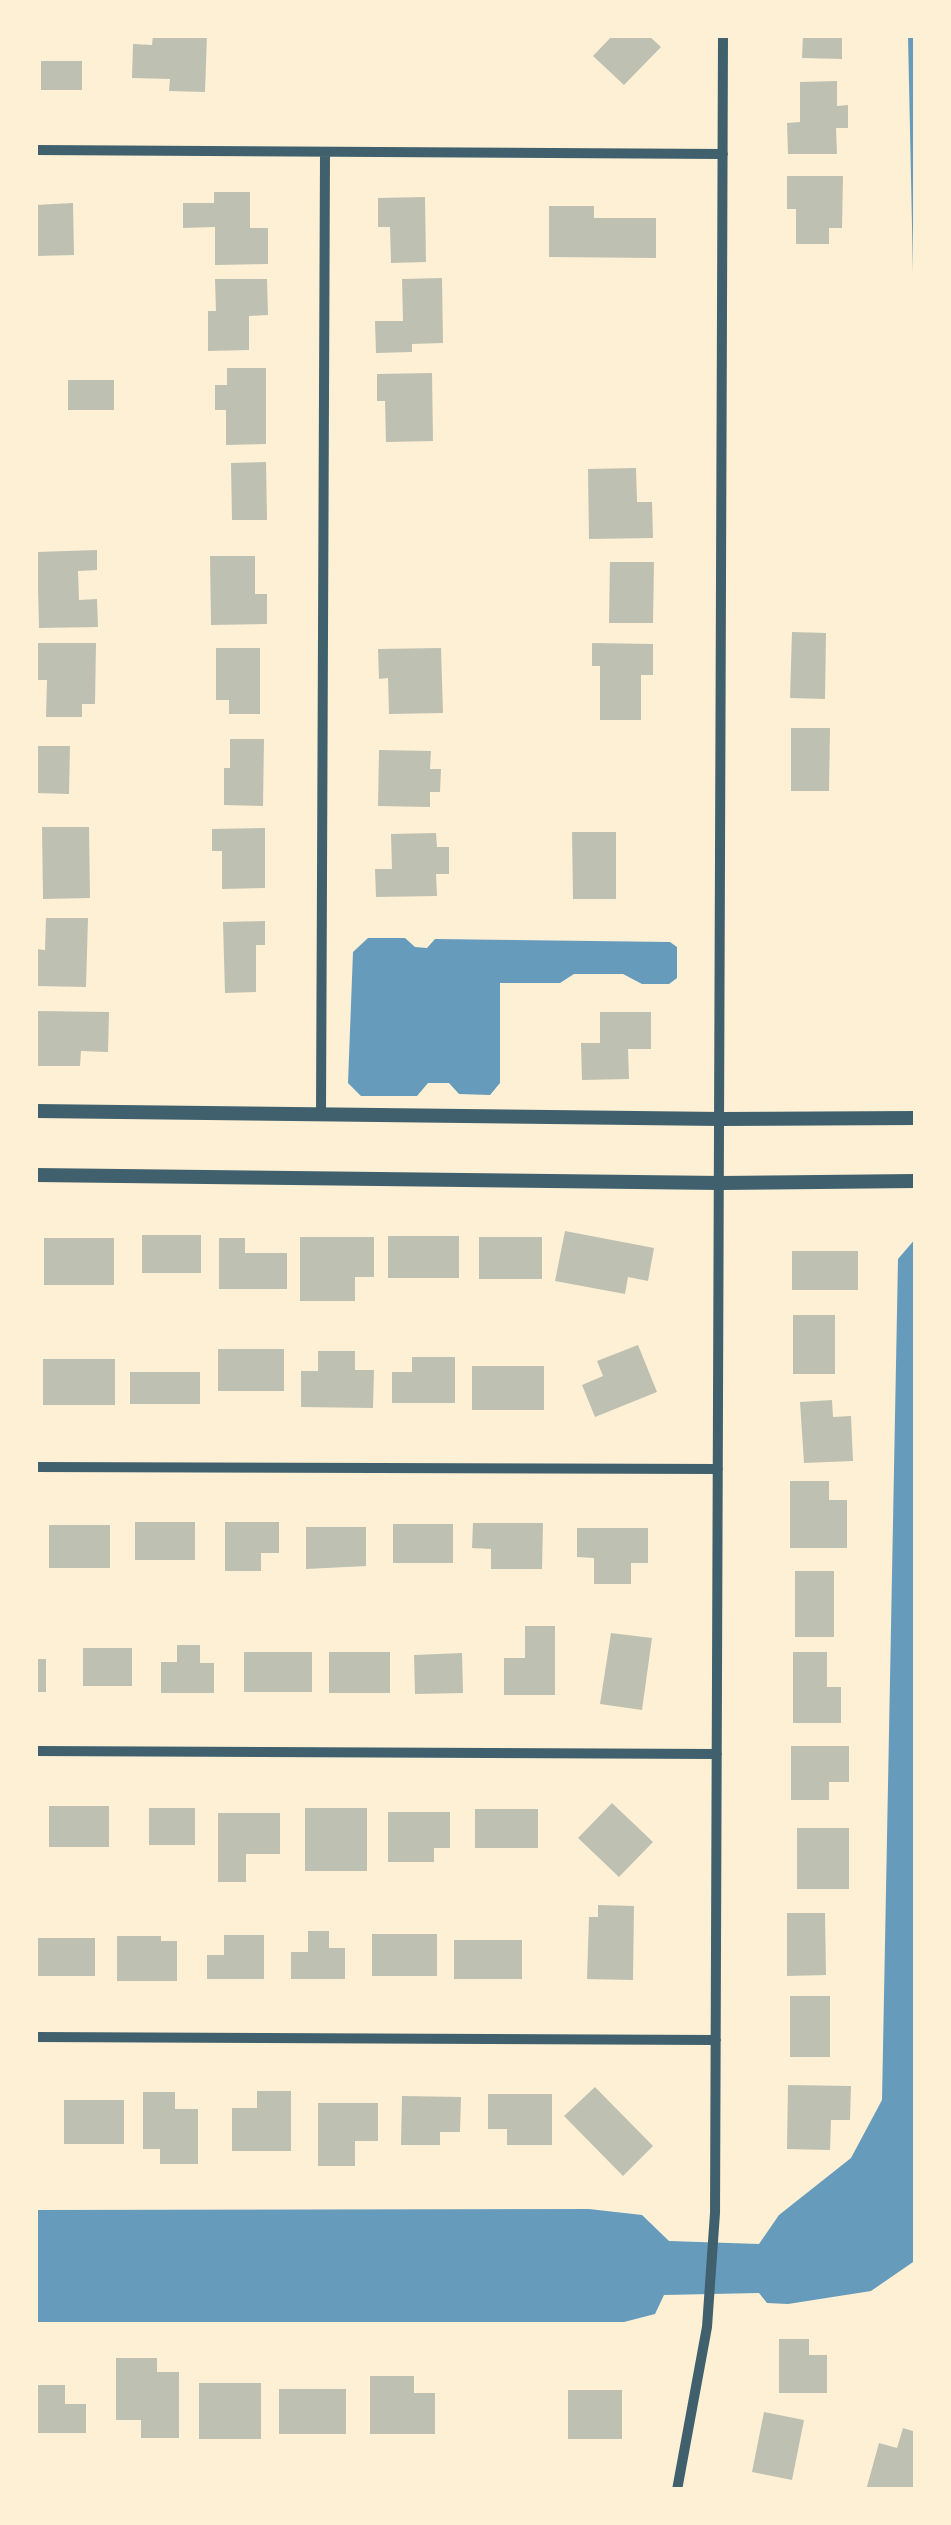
<!DOCTYPE html>
<style>
body{margin:0}
#map{position:relative;width:951px;height:2525px;overflow:hidden;background:#fdf0d5;font-family:"Varela Round",sans-serif}
canvas{display:block}
.frame{position:absolute;inset:0;border:38px solid #fdf0d5;pointer-events:none}
</style>
<div id="map">
<canvas width="951" height="2525"></canvas>
<div class="frame"></div>
</div>
<script>
const context = document.querySelector('canvas').getContext('2d');
context.lineJoin = 'round';
function paint(path, color) {
  context.fillStyle = color;
  context.fill(path, 'evenodd');
}
function stroke(path, color, width, dash) {
  context.strokeStyle = color;
  context.lineWidth = width;
  context.lineCap = dash ? 'butt' : 'round';
  context.setLineDash(dash || []);
  context.stroke(path);
}
const water = new Path2D(`
 M908,35H916V416Z
 M368,938H405L415,947L427,948L435,939L670,942L677,947V978L669,984H642L623,974H574L560,983H500V1083L490,1095L459,1094L449,1083H428L417,1096H361L348,1083L353,952Z
 M916,1238V2260L871,2291L788,2304L767,2303L759,2293L664,2295L655,2314L624,2322H35V2210L589,2209L642,2215L669,2241L759,2244L779,2215L851,2158L882,2100L898,1259Z`);
const building = new Path2D(`
 M153,35H207L205,92L169,91L170,79L132,78L133,44L152,45Z
 M613,35H648L661,47L624,85L593,56Z
 M803,35H842V59L802,58Z
 M41,61H82V90H41Z
 M837,81V106L848,105V128H836L837,154H788L787,123L800,122V82Z
 M787,176H843L842,228H829V244H796V209H787Z
 M214,192H250V228H268V264L215,265V227L183,228V203H214Z
 M425,197L426,262L391,263L390,227H378V198Z
 M73,203L74,255L36,256L35,205Z
 M549,206H594V218H656V258L549,257Z
 M442,278L443,343L412,344V352L376,353L375,321H403L402,279Z
 M215,279H267L268,315L249,316V350L208,351V311H216Z
 M227,368H266V444L226,445V410H215V385H227Z
 M432,373L433,441L386,442L385,401H377V374Z
 M68,380H114V410H68Z
 M266,462L267,520H232L231,463Z
 M636,468L637,502H652L653,538L589,539L588,469Z
 M97,550V570L78,571L79,600L97,599L98,627L39,628L37,552Z
 M210,556H255V594H267V624L211,625Z
 M610,562H654L653,623H609Z
 M792,632L826,633L825,699L790,698Z
 M35,643H96L95,704H82V717H46L47,680H35Z
 M592,643L653,644V675H641V720H600V666H592Z
 M216,648H260V714H229V700H216Z
 M441,648L443,713L389,714L388,678L379,679L378,649Z
 M791,728H830L829,791H791Z
 M230,739H264L263,806L224,805V768H230Z
 M35,746H70L69,794L35,793Z
 M379,750L431,751L430,769H441L440,792H430V807L378,806Z
 M42,827H89L90,898L43,899Z
 M265,828V888L222,889V851H212V829Z
 M572,832H616V899H573Z
 M436,833L437,847H449V874H436L437,896L376,897L375,869H392L391,834Z
 M46,918H88L86,987L36,986V949L45,950Z
 M265,921V945H256V992L225,993L223,922Z
 M38,1011L109,1012L108,1052L81,1051L80,1066H37Z
 M600,1012H651V1049H628L629,1079L582,1080L581,1043H600Z
 M565,1231L654,1248L648,1281L628,1277L625,1294L555,1281Z
 M142,1235H201V1273H142Z
 M388,1236H459V1278H388Z
 M300,1237H374V1277H355V1301H300Z
 M479,1237H542V1279H479Z
 M44,1238H114V1285H44Z
 M219,1238H245V1253H287V1289H219Z
 M792,1251H858V1290H792Z
 M793,1315H835V1374H793Z
 M638,1345L657,1392L595,1417L582,1385L603,1376L597,1361Z
 M218,1349H284V1391H218Z
 M318,1351H355V1370H374L373,1408L301,1407V1371H318Z
 M412,1357H455V1403H392V1372H412Z
 M43,1359H115V1405H43Z
 M472,1366H544V1410H472Z
 M130,1372H200V1404H130Z
 M832,1400L833,1417L851,1416L853,1461L804,1463L800,1402Z
 M790,1481H829V1500H847V1548H790Z
 M135,1522H195V1560H135Z
 M225,1522H279V1553H261V1571H225Z
 M473,1523H543L542,1569H491V1549L472,1548Z
 M393,1524H453V1563H393Z
 M49,1525H110V1568H49Z
 M306,1527H366V1566L306,1569Z
 M577,1528H648V1563H631V1584H594V1558L577,1557Z
 M795,1571H834V1637H795Z
 M525,1626H555V1695H504V1658H525Z
 M611,1633L652,1638L642,1710L600,1704Z
 M177,1645H200V1663H214V1693H161V1662H177Z
 M83,1648H132V1686H83Z
 M244,1652H312V1692H244Z
 M329,1652H390V1693H329Z
 M793,1652H827V1687H841V1723H793Z
 M462,1653L463,1693L415,1694L414,1655Z
 M35,1659H46V1692H35Z
 M791,1746H849V1782H829V1800H791Z
 M612,1803L653,1842L619,1877L578,1838Z
 M49,1806H109V1847H49Z
 M149,1808H195V1845H149Z
 M305,1808H367V1871H305Z
 M475,1809H538V1848H475Z
 M388,1812H450V1848H434V1862H388Z
 M218,1813H280V1854H246V1882H218Z
 M797,1828H849V1889H797Z
 M598,1905L634,1906L633,1980L587,1979L589,1917H598Z
 M787,1913H825L826,1975L787,1976Z
 M308,1931H329V1948H345V1979H291V1952H308Z
 M372,1934H437V1976H372Z
 M224,1935H264V1979H207V1955H224Z
 M117,1936H161V1941H177V1981H117Z
 M35,1938H95V1976H35Z
 M454,1940H522V1979H454Z
 M790,1996H830V2057H790Z
 M788,2085L851,2086L850,2120H831L830,2150L787,2149Z
 M595,2087L653,2146L623,2176L564,2116Z
 M257,2091H291V2151H232V2108H257Z
 M143,2092H175V2109H198V2164H160V2149H143Z
 M488,2094H552V2145H507V2129H488Z
 M402,2096L461,2097L460,2132H440V2145H401Z
 M64,2100H124V2144H64Z
 M318,2103H378V2141H355V2166H318Z
 M779,2339H809V2355H827V2393H779Z
 M116,2358H157V2372H179V2438H141V2420H116Z
 M370,2376H414V2393H435V2434H370Z
 M199,2383H261V2439H199Z
 M35,2385H65V2404H86V2433H35Z
 M279,2389H346V2434H279Z
 M568,2390H622V2439H568Z
 M764,2412L804,2420L792,2480L752,2472Z
 M903,2428L916,2432V2490H866L879,2443L897,2448Z`);
const minor = new Path2D(`
 M35,150L723,154
 M321,1115L325,152
 M35,1467L718,1469
 M35,1751L717,1754
 M35,2037L716,2040
 M677,2490L707,2327L715,2213L723,35`);
const tertiary = new Path2D(`
 M35,1111L721,1119L916,1118
 M35,1175L721,1183L916,1181`);
paint(water, '#669bbc');
paint(building, '#bec0b2');
stroke(minor, '#3f606c', 10);
stroke(tertiary, '#3f606c', 14);
</script>
